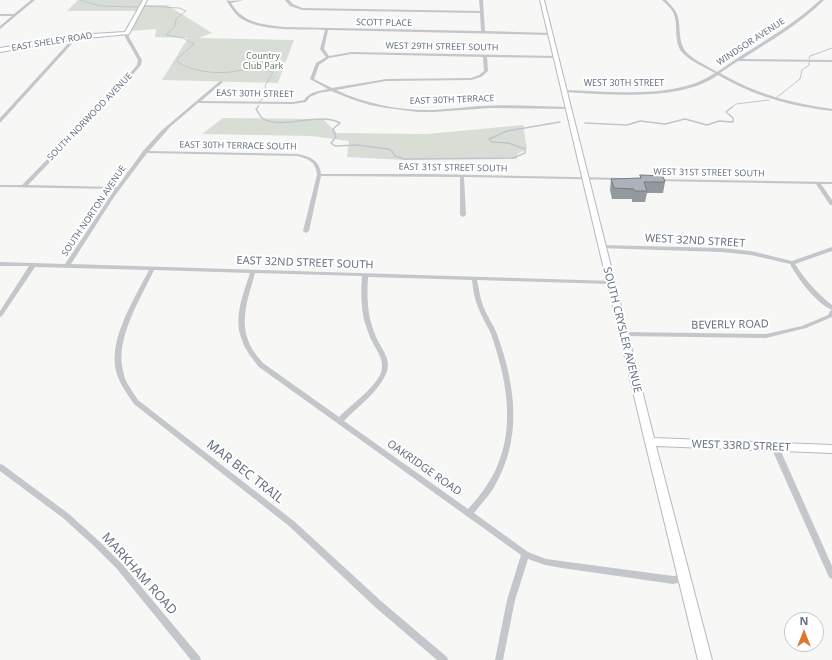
<!DOCTYPE html>
<style>
body{margin:0}
#map{position:relative;width:832px;height:660px;overflow:hidden;background:#f7f7f5;font-family:"Noto Sans",sans-serif}
canvas{display:block}
.north{position:absolute;left:784px;top:612px;width:40px;height:40px;box-sizing:border-box;background:#fff;border:1px solid #c2c7ce;border-radius:50%;rotate:0deg;font-size:11px;font-weight:700;line-height:16px;text-align:center;color:#677285}
.north::after{content:'';display:block;margin:auto;width:14px;height:18px;background:#dd762f;clip-path:polygon(50% 0,100% 100%,50% 72%,0 100%)}
</style>
<div id="map">
<canvas width="832" height="660"></canvas>
<div class="north">N</div>
</div>
<script>
const context = document.querySelector('canvas').getContext('2d');
context.lineJoin = 'round';
function paint(path, color) {
  context.fillStyle = color;
  context.fill(path, 'evenodd');
}
function stroke(path, color, width, dash) {
  context.strokeStyle = color;
  context.lineWidth = width;
  context.lineCap = dash ? 'butt' : 'round';
  context.setLineDash(dash || []);
  context.stroke(path);
}
function write(font, color, halo, rows, align = 'center') {
  context.font = font + ' "Noto Sans",sans-serif';
  context.lineWidth = 4;
  context.setLineDash([]);
  context.textBaseline = 'middle';
  context.strokeStyle = halo;
  context.fillStyle = color;
  for (const [text, x, y, turn = 0] of rows) {
    context.save();
    context.translate(x, y);
    context.rotate((+turn || 0) * Math.PI / 180);
    context.textAlign = isNaN(turn) ? turn : align;
    if (halo) context.strokeText(text, 0, 0);
    context.fillText(text, 0, 0);
    context.restore();
  }
}
const green = new Path2D(`
 M78,0H142L137,11H67Z
 M144,5H167L212,33L198,38L294,40L278,83L162,80L188,38L155,37L156,29L131,31Z
 M223,118L323,119L337,133L427,134L523,125L527,149L517,154V159L405,160L347,157L349,141L311,136L202,134Z`);
const streamFar1 = new Path2D(`
 M80,0L100,6L137,7
 M145,6L179,8L186,11L176,19L175,26L166,35L183,38L194,44L178,58L177,62C193,71 212,74 231,72C246,70 259,65 273,72L265,86L268,94L259,102
 M809,59L810,56L832,48
 M776,98L800,79L802,70L809,65V62
 M257,108L259,105
 M731,108L736,104L769,100`);
const stream = new Path2D(`
 M258,107L256,109C258,111 259,115 261,117C277,132 318,111 340,123L333,129L336,137L331,143L335,146L357,145L388,149L392,151L395,156L404,159L513,158L525,153V149L508,143L492,142L489,139L507,131L560,122
 M585,123L627,125L640,121L665,124L685,119L707,125L719,121L733,122V118L726,112L732,107`);
const street = new Path2D(`
 M31,0H35L0,29V26L12,16H0V14H14Z
 M226,0L230,1L244,0L231,3C244,24 262,24 284,27L481,31L480,13L302,10L290,6L285,0H289L293,4L302,8L480,11L479,0H483L485,31L551,33L553,34L551,35L328,30L324,49L329,56L352,52L556,56H557V58L487,57L488,71L481,77L471,80L386,81L336,90C366,104 401,111 434,110C450,109 465,107 480,106C510,104 539,106 569,107L571,108L569,109L491,108L434,112H418L386,108L370,105L354,100L331,91L319,93L310,97L306,102L293,104L198,103L171,126L149,151L297,154C309,156 320,160 321,174H428L622,178L624,179L622,180L464,177L466,215L463,217L460,215V177L321,176L309,231L306,233L303,231L317,175C316,162 309,159 297,156L147,153L114,197L71,264L612,281L613,282L610,284L477,280C479,289 480,298 483,306C487,316 493,324 497,334C516,387 523,439 493,489C487,498 480,505 474,513L528,552L546,559L673,576L685,574L688,575L689,578L688,581L673,584L562,568L545,565L528,559L515,600L503,660H495L507,600L521,555L259,367C252,358 245,350 242,340C233,318 243,295 250,273L154,270C141,298 115,338 123,371C125,382 132,391 138,400L295,522L381,601L447,657L448,660H437L375,607L289,526L134,404C127,394 119,383 116,371C108,339 135,298 149,270L35,267L2,316L0,317V311L29,266H0V262L65,264L115,189L0,187V185H22L118,87L137,65L138,60L125,37L126,32L129,33V37L142,60L141,65L120,89L28,185L117,187L143,151L161,131L220,81L223,82L201,101L293,102L304,100C309,92 319,91 328,89L310,79L316,63L326,57L320,49L325,30C302,29 258,32 239,17C234,13 230,6 226,0ZM352,54L483,57L484,71L479,75L471,78L386,79L332,88L314,79L319,65L329,58ZM255,273L362,276C361,291 361,305 364,320C366,326 368,332 370,337C375,349 387,361 380,375C372,390 351,405 339,417L263,363C257,356 251,349 248,340C240,318 249,295 255,273ZM368,277L472,280C473,289 474,298 478,307C481,316 487,325 491,334C506,377 516,426 496,469C489,484 479,497 468,509L344,421C358,406 376,394 385,376C393,362 383,351 377,339C374,333 372,326 370,319C367,305 367,291 368,277Z
 M662,0H666C670,4 673,7 676,12C682,23 677,37 684,49C689,58 708,66 717,72C752,47 789,29 820,0H824C800,24 770,41 742,59L832,60V62L738,61L720,73C756,94 791,103 832,109V111C790,106 754,96 718,75C685,98 635,95 597,94C585,93 574,93 563,92V90H564C610,91 676,100 715,73C704,67 689,61 681,51C673,39 679,24 673,12C670,7 666,4 662,0Z
 M75,36L78,37L1,122H0V118Z
 M655,179L832,182V184H821L832,200V205H830L816,184L657,181L655,180Z
 M602,245L721,248L751,251L792,261L832,247V251L795,264C805,280 817,293 832,305V310C816,303 798,279 790,264L751,255L721,252L600,248L599,247Z
 M832,310V317L806,328L766,338L623,336L620,334L623,332L766,334L802,326L828,315L830,311Z
 M775,444L777,445L779,447L832,566V579L829,577L828,575L771,447L773,445Z
 M0,464L3,465L69,514L100,542L123,565L200,657L201,660H191L117,569L94,546L63,518L0,471Z`);
const secondary = new Path2D(`
 M143,0H147L129,34L76,39L0,52V48L76,35L125,32Z
 M540,0H544L654,438L832,445V453L656,446L712,660H698L645,442Z`);
const wall = new Path2D(`
 M640,175L665,182L663,193H647L645,202H632V199H612L610,190L611,179H640Z`);
const building = new Path2D(`
 M640,175L663,176L665,182H644L647,191H634V189L614,188L611,179L641,178Z`);
const farStreetnames = [
 ["SCOTT PLACE",384,23,1],
 ["EAST SHELEY ROAD",52,42,-9],
 ["WINDSOR AVENUE",751,42,-33],
 ["WEST 29TH STREET SOUTH",442,47,1],
 ["WEST 30TH STREET",624,83],
 ["EAST 30TH STREET",255,94,1],
 ["EAST 30TH TERRACE",452,100,-2],
 ["SOUTH NORWOOD AVENUE",90,117,-46],
 ["EAST 30TH TERRACE SOUTH",238,146,1],
 ["EAST 31ST STREET SOUTH",453,168,1],
 ["WEST 31ST STREET SOUTH",709,173,1],
 ["SOUTH NORTON AVENUE",94,211,-56]
];
const farParknames = [
 ["Country",263,56],
 ["Club Park",263,66]
];
const streetNames = [
 ["WEST 32ND STREET",695,241,3],
 ["EAST 32ND STREET SOUTH",305,263,2],
 ["BEVERLY ROAD",730,325,-1],
 ["SOUTH CRYSLER AVENUE",622,330,76],
 ["WEST 33RD STREET",741,446,2],
 ["OAKRIDGE ROAD",424,468,35]
];
const nearStreetnames = [
 ["MAR BEC TRAIL",245,472,38],
 ["MARKHAM ROAD",139,574,48]
];
paint(green, '#d8ded6');
stroke(streamFar1, '#bfc6cc', 1);
stroke(stream, '#bfc6cc', 1.5);
stroke(secondary, '#b5b9bf', 2);
paint(street, '#c3c6ca');
paint(secondary, '#fff');
paint(wall, '#94999f');
paint(building, '#acb2b9');
stroke(building, '#787d82', 1);
write('9px', '#677285', '#fff', farStreetnames);
write('9px', '#677c66', '#fff', farParknames);
write('11px', '#677285', '#fff', streetNames);
write('13px', '#677285', '#fff', nearStreetnames);
</script>
